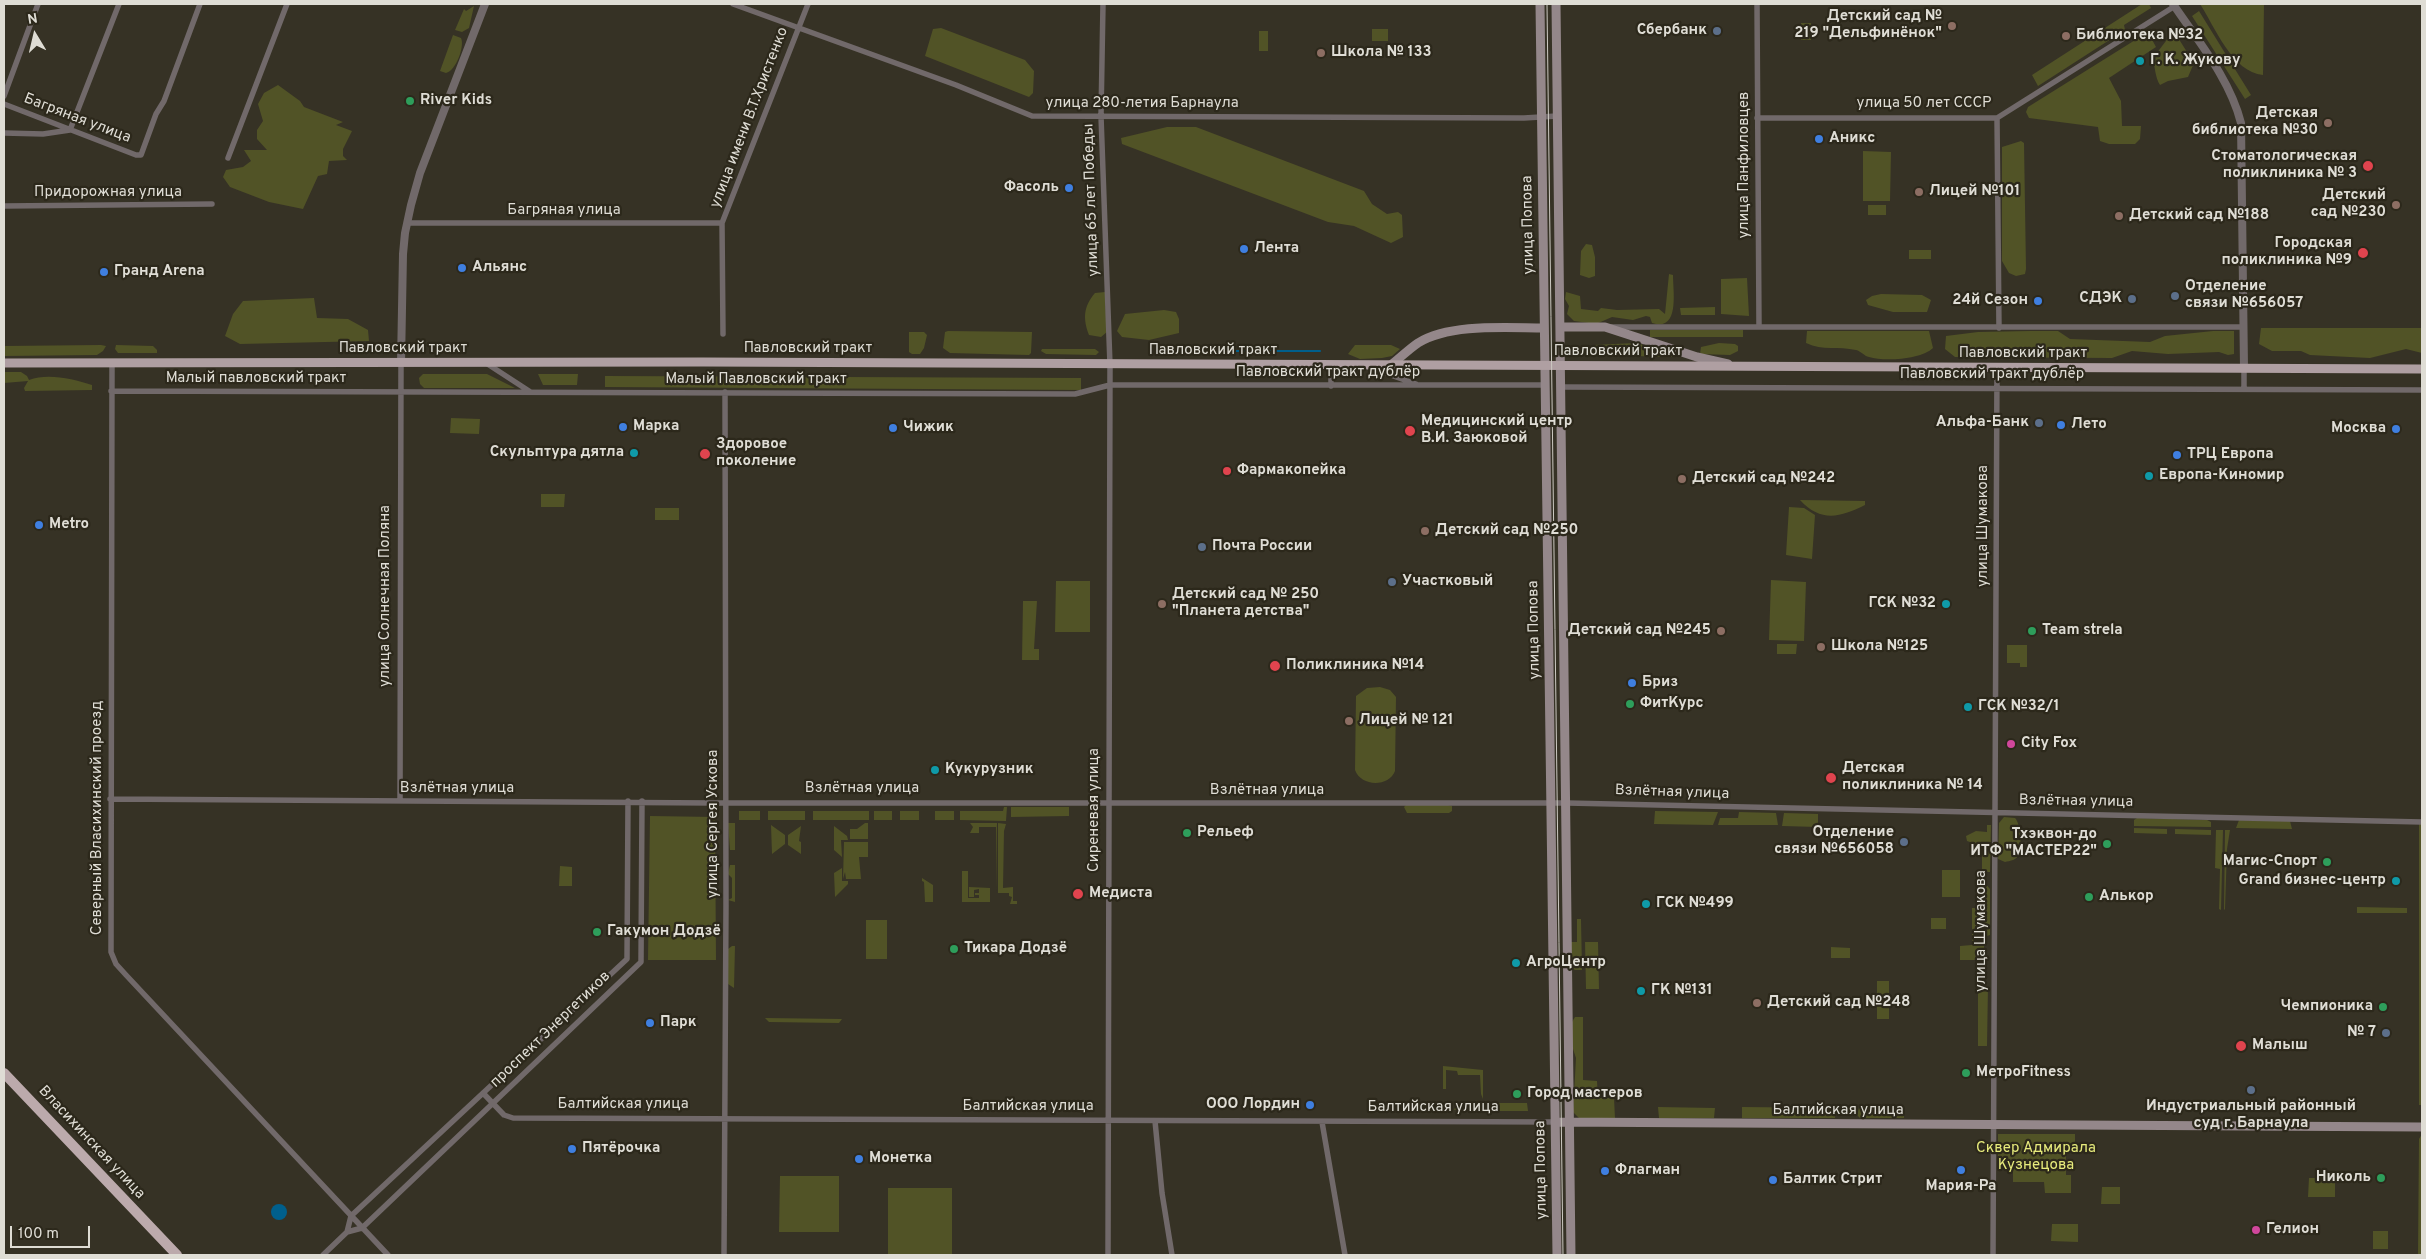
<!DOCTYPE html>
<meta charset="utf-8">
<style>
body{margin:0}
#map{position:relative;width:2426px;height:1259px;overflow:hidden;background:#363225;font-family:Overpass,sans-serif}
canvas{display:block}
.frame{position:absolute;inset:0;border:5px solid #dfddd5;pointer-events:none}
.north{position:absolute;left:10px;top:10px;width:50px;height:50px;-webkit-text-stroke:4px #2c281b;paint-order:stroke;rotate:351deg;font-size:14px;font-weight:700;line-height:20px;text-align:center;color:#dfddd5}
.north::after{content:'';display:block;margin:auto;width:18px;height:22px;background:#dfddd5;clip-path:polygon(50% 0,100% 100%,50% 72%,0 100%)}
.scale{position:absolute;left:10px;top:1226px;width:80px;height:22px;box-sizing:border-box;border:2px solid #dfddd5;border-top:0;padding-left:6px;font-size:15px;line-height:18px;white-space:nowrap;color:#dfddd5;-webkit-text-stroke:4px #2c281b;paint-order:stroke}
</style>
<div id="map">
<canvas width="2426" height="1259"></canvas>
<div class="frame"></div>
<div class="north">N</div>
<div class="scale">100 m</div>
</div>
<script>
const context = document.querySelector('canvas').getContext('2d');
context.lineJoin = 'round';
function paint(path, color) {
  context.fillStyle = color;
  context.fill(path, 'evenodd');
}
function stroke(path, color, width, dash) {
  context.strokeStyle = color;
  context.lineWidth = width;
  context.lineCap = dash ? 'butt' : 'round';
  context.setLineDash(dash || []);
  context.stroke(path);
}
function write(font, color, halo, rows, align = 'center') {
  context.font = font + ' Overpass,sans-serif';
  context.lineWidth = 4.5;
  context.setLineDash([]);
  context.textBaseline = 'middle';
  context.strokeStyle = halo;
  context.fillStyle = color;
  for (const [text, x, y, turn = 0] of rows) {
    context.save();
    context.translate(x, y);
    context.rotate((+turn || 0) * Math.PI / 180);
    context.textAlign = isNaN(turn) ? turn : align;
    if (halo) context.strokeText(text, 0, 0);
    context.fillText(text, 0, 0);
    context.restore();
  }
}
const green = new Path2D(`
 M2142,4H2149L2151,8L2124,25L2125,30L2038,86L2032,75Z
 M2200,4H2264L2263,75C2232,72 2215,27 2200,4Z
 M474,6L469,28L462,32L455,30L464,9L466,11Z
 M2199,11L2251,95L2245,99L2192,16Z
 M1801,23H1811V40H1801Z
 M941,28L1025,60L1034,71L1033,93L1029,97L925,56L933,29Z
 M1372,29H1388V41H1372Z
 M1259,31H1268V51H1259Z
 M2148,32L2156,47L2109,78L2121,101L2122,126H2141L2140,139L2135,144H2109L2100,141L2098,127L2029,118L2026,112L2028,107Z
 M2172,33H2175L2194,63L2188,77L2168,81L2160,85C2155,77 2155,67 2153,58Z
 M453,35L461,38C465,46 456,71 446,73L440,71Z
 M278,85L300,101L304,107L343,122L336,125L352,131L343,149V156L347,160L329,161L327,174L318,176L303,209L269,202L230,187L223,177L226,170L243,167L251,161L244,150H267L257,139V130L263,121L258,104L264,93Z
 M1167,127H1196L1364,191L1372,204L1387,214L1398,212L1402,215L1403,237L1391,243L1354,226L1328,222L1122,144L1121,138Z
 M2021,141L2024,143L2026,269L2025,274L2016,276L2009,273L2002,261V147Z
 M1863,151L1891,152L1890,201H1863Z
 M1868,205H1886V215H1868Z
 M1586,244L1592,245L1595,257V276L1589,278L1580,275L1581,251Z
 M1909,250H1931V259H1909Z
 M1669,274L1673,275C1673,292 1680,332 1652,323L1650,317L1646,316L1633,320L1612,317L1596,324L1574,321L1567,314L1569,306L1565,299L1566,292L1580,296L1581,309L1598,311L1601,308L1617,310L1659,309L1665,314Z
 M1747,278L1749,316L1721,314V279Z
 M1105,292L1107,332L1101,337L1089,335C1083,319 1083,307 1095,293Z
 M1881,294L1922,295L1931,300L1927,312H1893L1868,305L1866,300L1872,296Z
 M314,298L317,318L348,319L368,330L369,341L240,344L225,336L233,314L243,301Z
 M1715,307V315H1681L1680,308Z
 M1164,310L1176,312L1179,319V333L1149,340L1122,337L1117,331L1125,314Z
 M2261,328H2422V353L2406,349L2370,358L2310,355L2301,351H2272L2259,344Z
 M1650,330H1743V337H1650Z
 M948,331L1032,332L1031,353L1029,355L950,353L943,348L945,332Z
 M1807,331H1929L1933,348C1922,359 1885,362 1869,357C1864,356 1861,351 1856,350C1838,346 1823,351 1806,343Z
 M2030,331H2058L2070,339L2150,342L2165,336L2213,331H2234V354L2228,355L2219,352L2168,354L2132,351L2112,358L1955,357L1945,349L1946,336L1978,332Z
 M909,332H924L927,335L924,348L920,354H912L909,352Z
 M1635,343L1677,353L1676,357L1591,355L1594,345Z
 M1719,343L1735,344L1738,346V351L1730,355L1700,354L1701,347Z
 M101,345L106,346L103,351L97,355L4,356V346Z
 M116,345L153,346L157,350V353H118L115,349Z
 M1355,345H1391L1400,349L1392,356L1382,358L1360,359L1348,354Z
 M1042,349H1095L1099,352L1096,355L1046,354L1041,351Z
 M21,372L27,376L29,380C48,373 73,379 92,385V390L25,391L24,388L28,381L4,383V372Z
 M423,374H487L515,388H424L420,384L419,378Z
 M538,374H578L577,385H543Z
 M605,376L1081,378V390L605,387Z
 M451,418L480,419L479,434L450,433Z
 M541,494H565L564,507H541Z
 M1800,500L1865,501V505C1841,517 1821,523 1800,500Z
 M1789,507L1804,508L1815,515L1812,559L1786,555Z
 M655,508H679V520H655Z
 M1771,580L1806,582L1804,641L1769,640Z
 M1056,581H1090V632H1055Z
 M1023,601H1037L1034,649H1039V660H1022Z
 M1777,644H1797L1796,654H1777Z
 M2007,645H2027V667H2020V663H2007Z
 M1380,687L1390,690L1396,697L1395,771C1389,787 1361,787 1355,770L1356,696L1367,688Z
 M1406,805H1448L1452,806V811L1449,813H1407L1404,807Z
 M1004,807H1007L1006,821L960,820V811H1003Z
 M1011,807H1069V816L1011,817Z
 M739,811H760V820H739Z
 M768,811H805V820H768Z
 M813,811H869V820H813Z
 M874,811H892V820H874Z
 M900,811H919V820H900Z
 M935,811H954V820H935Z
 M1655,811L1718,812L1713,825L1654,824Z
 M1739,812L1776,813L1778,825H1718L1720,818H1738Z
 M1784,813L1818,814V827L1782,826Z
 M650,816L715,817L716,960H648Z
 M2004,817L2015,818C2021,824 2022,847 2019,854C2017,860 2010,861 2005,862L1998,859L1999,823Z
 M2137,818L2207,820L2211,822V827L2134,826V820Z
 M2239,820L2290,821L2292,829L2236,828Z
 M728,823H735V850H730Z
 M865,823H868V839H850V829H857Z
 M970,823H997L996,891V827H979V833H970L973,827Z
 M998,823L1006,824L1004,831L1003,888L1013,887V901H1017V904H1010L1012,897L1009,896V893H998Z
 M2419,824H2422V1105H2419Z
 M771,825L785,835V844L772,854Z
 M1987,825H1991L1990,872H1982V853H1970V842L1967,841L1966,836L1976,831L1987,832Z
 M801,826L799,841L801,842V854L788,845V835Z
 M834,826L847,836L848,840H841L842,857L834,850Z
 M2134,828L2167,829V834L2134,833Z
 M2175,829L2211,830V835L2175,834Z
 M2216,830H2223L2221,910L2219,909L2220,869L2215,868Z
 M2225,830H2230L2227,849L2225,909L2224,910Z
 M844,842H868V857H859L861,879H846L845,872L843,879Z
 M730,865H735V902L728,900L732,898V878L728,874Z
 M560,866L572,867V886H559Z
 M842,868V881H848V884L835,897L834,873Z
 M1942,870H1960V897H1942Z
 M962,871H968V898H979V895H975V893H979V889L974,890V897H969V887L990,888V902H962Z
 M922,878L933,885V902H925L924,882L922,881Z
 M1983,881L1990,889V935L1984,937V960H1960V946L1972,945V908H1982Z
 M2357,907L2407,908V913H2357Z
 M1931,918H1946V929H1931Z
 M1577,919H1581L1582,970H1575L1571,967V942H1577Z
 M866,920H887V959H866Z
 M1585,942H1598L1599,989H1586Z
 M732,946H735L734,988L728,984V949Z
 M1831,947L1850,948V958H1831Z
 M1877,981H1889V1019H1877Z
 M1978,986H1988L1987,1046H1978Z
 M1575,1017H1583V1080L1597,1081L1598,1098H1614L1615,1118H1579L1573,1112L1576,1058L1572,1046V1022Z
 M765,1018L842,1019L839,1023L769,1022Z
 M1443,1066L1483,1070V1099L1481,1094L1480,1075H1458L1457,1071L1446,1070V1089H1443Z
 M1467,1101L1476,1104L1479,1110H1454L1456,1105Z
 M1487,1103H1527L1528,1111H1489Z
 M1658,1107L1715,1108L1714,1118H1659Z
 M1742,1107L1836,1108L1835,1118H1742Z
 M1859,1108H1904V1118H1860L1857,1115Z
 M1998,1134H2075V1151L2066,1152V1175H2071V1193H2045L2044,1182H2013V1164H1998Z
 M2422,1134V1255H2418L2419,1139Z
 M780,1176H839V1232H779Z
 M2309,1178H2335V1197H2308Z
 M2102,1187H2120V1204H2101Z
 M888,1188H952V1254H888Z
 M2052,1224H2078V1242L2051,1241Z
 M2373,1231H2388V1249H2373Z`);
const water = new Path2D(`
 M271 1212a8 8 0 1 1 16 0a8 8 0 1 1-16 0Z`);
const stream = new Path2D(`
 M1190,351H1320`);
const minor = new Path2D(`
 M733,4L956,85L1032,116L1524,118L1557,116
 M1103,4L1101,116L1110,365L1108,1255
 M1757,4L1759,326
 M4,96L38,4
 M4,104L136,155H141L156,114L164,101L200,4
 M1757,118H1997L2175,6
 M1997,118L1999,328
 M4,133L43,134L70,130L119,4
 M228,158L287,4
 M4,206L212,204
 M407,223H722
 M1611,327H2244
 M723,334L722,223L808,4
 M112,363L111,952L116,964L126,975L388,1255
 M486,363L529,391
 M1331,365V386
 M1368,367L1416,384
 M1561,387L2422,390
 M2244,389V368
 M111,391L1075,394L1110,385H1545
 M110,799L713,803H1567L2422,822
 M400,801L401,363
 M483,1093L504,1115L513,1118L1555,1122
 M1155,1121L1162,1193L1172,1255
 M1322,1122L1345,1255
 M347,1232L351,1216L627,959L628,801
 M323,1255L347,1232L362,1228L641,962L642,801
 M724,1255L726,905L725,392
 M1993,1255L1997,367`);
const tertiary = new Path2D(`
 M2173,4C2198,41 2230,79 2241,123L2244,368
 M401,363L403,254L405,233L411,205L420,173L485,4`);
const secondary = new Path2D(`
 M1540,4L1557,1255
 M1556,4L1571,1255
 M1561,327H1605L1697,357L1728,364
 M1391,365C1400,358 1409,349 1418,343C1450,323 1508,328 1544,328
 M1555,1122L2422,1127`);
const primary = new Path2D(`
 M4,363L703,362L2422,369`);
const trunk = new Path2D(`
 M4,1073L177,1255`);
const tram = new Path2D(`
 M1547,4L1563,1255`);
const markers = [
 [1952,26,5,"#8d6e63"],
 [1717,31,5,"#5c6f8a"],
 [2066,36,5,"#8d6e63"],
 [1321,53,5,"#8d6e63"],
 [2140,61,5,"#0f9aa8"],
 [410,101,5,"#2e9e5b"],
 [2328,123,5,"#8d6e63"],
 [1819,139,5,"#3f7fe0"],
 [2368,166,6,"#e0444e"],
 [1069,188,5,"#3f7fe0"],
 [1919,192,5,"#8d6e63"],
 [2396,205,5,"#8d6e63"],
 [2119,216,5,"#8d6e63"],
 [1244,249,5,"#3f7fe0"],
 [2363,253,6,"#e0444e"],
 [462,268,5,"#3f7fe0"],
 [104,272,5,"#3f7fe0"],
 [2175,296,5,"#5c6f8a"],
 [2132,299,5,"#5c6f8a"],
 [2038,301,5,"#3f7fe0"],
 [2039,423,5,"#5c6f8a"],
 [2061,425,5,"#3f7fe0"],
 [623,427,5,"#3f7fe0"],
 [893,428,5,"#3f7fe0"],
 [2396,429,5,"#3f7fe0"],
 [1410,431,6,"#e0444e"],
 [634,453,5,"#0f9aa8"],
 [705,454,6,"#e0444e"],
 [2177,455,5,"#3f7fe0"],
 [1227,471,5,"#e0444e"],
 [2149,476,5,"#0f9aa8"],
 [1682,479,5,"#8d6e63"],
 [39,525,5,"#3f7fe0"],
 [1425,531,5,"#8d6e63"],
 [1202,547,5,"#5c6f8a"],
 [1392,582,5,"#5c6f8a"],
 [1162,604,5,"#8d6e63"],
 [1946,604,5,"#0f9aa8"],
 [1721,631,5,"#8d6e63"],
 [2032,631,5,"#2e9e5b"],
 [1821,647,5,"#8d6e63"],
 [1275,666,6,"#e0444e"],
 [1632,683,5,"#3f7fe0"],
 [1630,704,5,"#2e9e5b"],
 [1968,707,5,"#0f9aa8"],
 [1349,721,5,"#8d6e63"],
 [2011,744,5,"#d1479c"],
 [935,770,5,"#0f9aa8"],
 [1831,778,6,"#e0444e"],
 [1187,833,5,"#2e9e5b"],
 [1904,842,5,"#5c6f8a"],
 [2107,844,5,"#2e9e5b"],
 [2327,862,5,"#2e9e5b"],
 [2396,881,5,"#0f9aa8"],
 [1078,894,6,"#e0444e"],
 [2089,897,5,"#2e9e5b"],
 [1646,904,5,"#0f9aa8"],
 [597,932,5,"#2e9e5b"],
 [954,949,5,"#2e9e5b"],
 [1516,963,5,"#0f9aa8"],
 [1641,991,5,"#0f9aa8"],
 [1757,1003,5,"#8d6e63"],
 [2383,1007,5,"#2e9e5b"],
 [650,1023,5,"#3f7fe0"],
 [2386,1033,5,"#5c6f8a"],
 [2241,1046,6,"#e0444e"],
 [1966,1073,5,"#2e9e5b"],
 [2251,1090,5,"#5c6f8a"],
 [1517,1094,5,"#2e9e5b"],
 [1310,1105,5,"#3f7fe0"],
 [572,1149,5,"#3f7fe0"],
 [859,1159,5,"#3f7fe0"],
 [1961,1170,5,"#3f7fe0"],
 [1605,1171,5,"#3f7fe0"],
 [2381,1178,5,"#2e9e5b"],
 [1773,1180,5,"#3f7fe0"],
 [2256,1230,5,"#d1479c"]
];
const poiNames = [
 ["Детский сад №",1942,17,"right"],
 ["219 \"Дельфинёнок\"",1942,34,"right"],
 ["Сбербанк",1707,31,"right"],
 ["Библиотека №32",2076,36],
 ["Школа № 133",1331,53],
 ["Г. К. Жукову",2150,61],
 ["River Kids",420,101],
 ["Детская",2318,114,"right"],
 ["библиотека №30",2318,131,"right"],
 ["Аникс",1829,139],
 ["Стоматологическая",2357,157,"right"],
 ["поликлиника № 3",2357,174,"right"],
 ["Фасоль",1059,188,"right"],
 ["Лицей №101",1929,192],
 ["Детский",2386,196,"right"],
 ["сад №230",2386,213,"right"],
 ["Детский сад №188",2129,216],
 ["Городская",2352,244,"right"],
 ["поликлиника №9",2352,261,"right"],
 ["Лента",1254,249],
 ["Альянс",472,268],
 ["Гранд Arena",114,272],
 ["Отделение",2185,287],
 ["связи №656057",2185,304],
 ["СДЭК",2122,299,"right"],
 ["24й Сезон",2028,301,"right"],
 ["Медицинский центр",1421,422],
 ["В.И. Заюковой",1421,439],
 ["Альфа-Банк",2029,423,"right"],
 ["Лето",2071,425],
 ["Марка",633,427],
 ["Чижик",903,428],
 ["Москва",2386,429,"right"],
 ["Здоровое",716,445],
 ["поколение",716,462],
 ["Скульптура дятла",624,453,"right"],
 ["ТРЦ Европа",2187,455],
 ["Фармакопейка",1237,471],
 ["Европа-Киномир",2159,476],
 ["Детский сад №242",1692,479],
 ["Metro",49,525],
 ["Детский сад №250",1435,531],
 ["Почта России",1212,547],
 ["Участковый",1402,582],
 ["Детский сад № 250",1172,595],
 ["\"Планета детства\"",1172,612],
 ["ГСК №32",1936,604,"right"],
 ["Детский сад №245",1711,631,"right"],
 ["Team strela",2042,631],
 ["Школа №125",1831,647],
 ["Поликлиника №14",1286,666],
 ["Бриз",1642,683],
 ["ФитКурс",1640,704],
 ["ГСК №32/1",1978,707],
 ["Лицей № 121",1359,721],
 ["City Fox",2021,744],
 ["Детская",1842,769],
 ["поликлиника № 14",1842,786],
 ["Кукурузник",945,770],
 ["Рельеф",1197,833],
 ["Отделение",1894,833,"right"],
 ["связи №656058",1894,850,"right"],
 ["Тхэквон-до",2097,835,"right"],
 ["ИТФ \"МАСТЕР22\"",2097,852,"right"],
 ["Магис-Спорт",2317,862,"right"],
 ["Grand бизнес-центр",2386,881,"right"],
 ["Медиста",1089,894],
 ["Алькор",2099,897],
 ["ГСК №499",1656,904],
 ["Гакумон Додзё",607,932],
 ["Тикара Додзё",964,949],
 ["АгроЦентр",1526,963],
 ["ГК №131",1651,991],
 ["Детский сад №248",1767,1003],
 ["Чемпионика",2373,1007,"right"],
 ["Парк",660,1023],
 ["№ 7",2376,1033,"right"],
 ["Малыш",2252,1046],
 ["МетроFitness",1976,1073],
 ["Город мастеров",1527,1094],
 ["ООО Лордин",1300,1105,"right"],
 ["Индустриальный районный",2251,1107,"center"],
 ["суд г. Барнаула",2251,1124,"center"],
 ["Пятёрочка",582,1149],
 ["Монетка",869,1159],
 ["Флагман",1615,1171],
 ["Николь",2371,1178,"right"],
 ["Балтик Стрит",1783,1180],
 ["Мария-Ра",1961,1187,"center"],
 ["Гелион",2266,1230]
];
const streetNames = [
 ["улица 280-летия Барнаула",1142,104],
 ["улица 50 лет СССР",1924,104],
 ["улица имени В.Т.Христенко",750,118,-69],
 ["Багряная улица",77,119,21],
 ["улица Панфиловцев",1745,165,-90],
 ["Придорожная улица",108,193],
 ["улица 65 лет Победы",1092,200,-92],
 ["Багряная улица",564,211],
 ["улица Попова",1529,225,-91],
 ["Павловский тракт",403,349],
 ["Павловский тракт",808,349],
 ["Павловский тракт",1213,351],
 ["Павловский тракт",1618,352],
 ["Павловский тракт",2023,354],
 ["Павловский тракт дублёр",1328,373],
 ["Павловский тракт дублёр",1992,375],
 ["Малый павловский тракт",256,379],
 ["Малый Павловский тракт",756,380],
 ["улица Шумакова",1984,526,-90],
 ["улица Солнечная Поляна",386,596,-90],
 ["улица Попова",1535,630,-91],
 ["Взлётная улица",457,789],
 ["Взлётная улица",862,789],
 ["Взлётная улица",1267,791],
 ["Взлётная улица",1672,793,2],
 ["Взлётная улица",2076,802,1],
 ["Сиреневая улица",1095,810,-90],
 ["Северный Власихинский проезд",98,818,-90],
 ["улица Сергея Ускова",714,824,-90],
 ["улица Шумакова",1982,931,-90],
 ["проспект Энергетиков",551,1030,-44],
 ["Балтийская улица",623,1105],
 ["Балтийская улица",1028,1107],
 ["Балтийская улица",1433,1108],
 ["Балтийская улица",1838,1111],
 ["Власихинская улица",91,1143,47],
 ["улица Попова",1542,1170,-91]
];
const parkNames = [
 ["Сквер Адмирала",2036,1149],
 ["Кузнецова",2036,1166]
];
paint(green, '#515326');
paint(water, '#005f8c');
stroke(stream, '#005f8c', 2);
stroke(minor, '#71696a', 5.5);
stroke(tertiary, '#71696a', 8);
stroke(secondary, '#94878a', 9);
stroke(primary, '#af9fa2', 9);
stroke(trunk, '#bcaaac', 10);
stroke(tram, '#cdcac2', 1);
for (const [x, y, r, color] of markers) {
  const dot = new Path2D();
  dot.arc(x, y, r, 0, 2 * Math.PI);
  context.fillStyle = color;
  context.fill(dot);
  stroke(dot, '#2c281b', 2);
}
write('bold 15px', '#dfddd5', '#2c281b', poiNames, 'left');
write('15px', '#dfddd5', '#2c281b', streetNames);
write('15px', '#e7eb7c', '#2c281b', parkNames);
</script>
